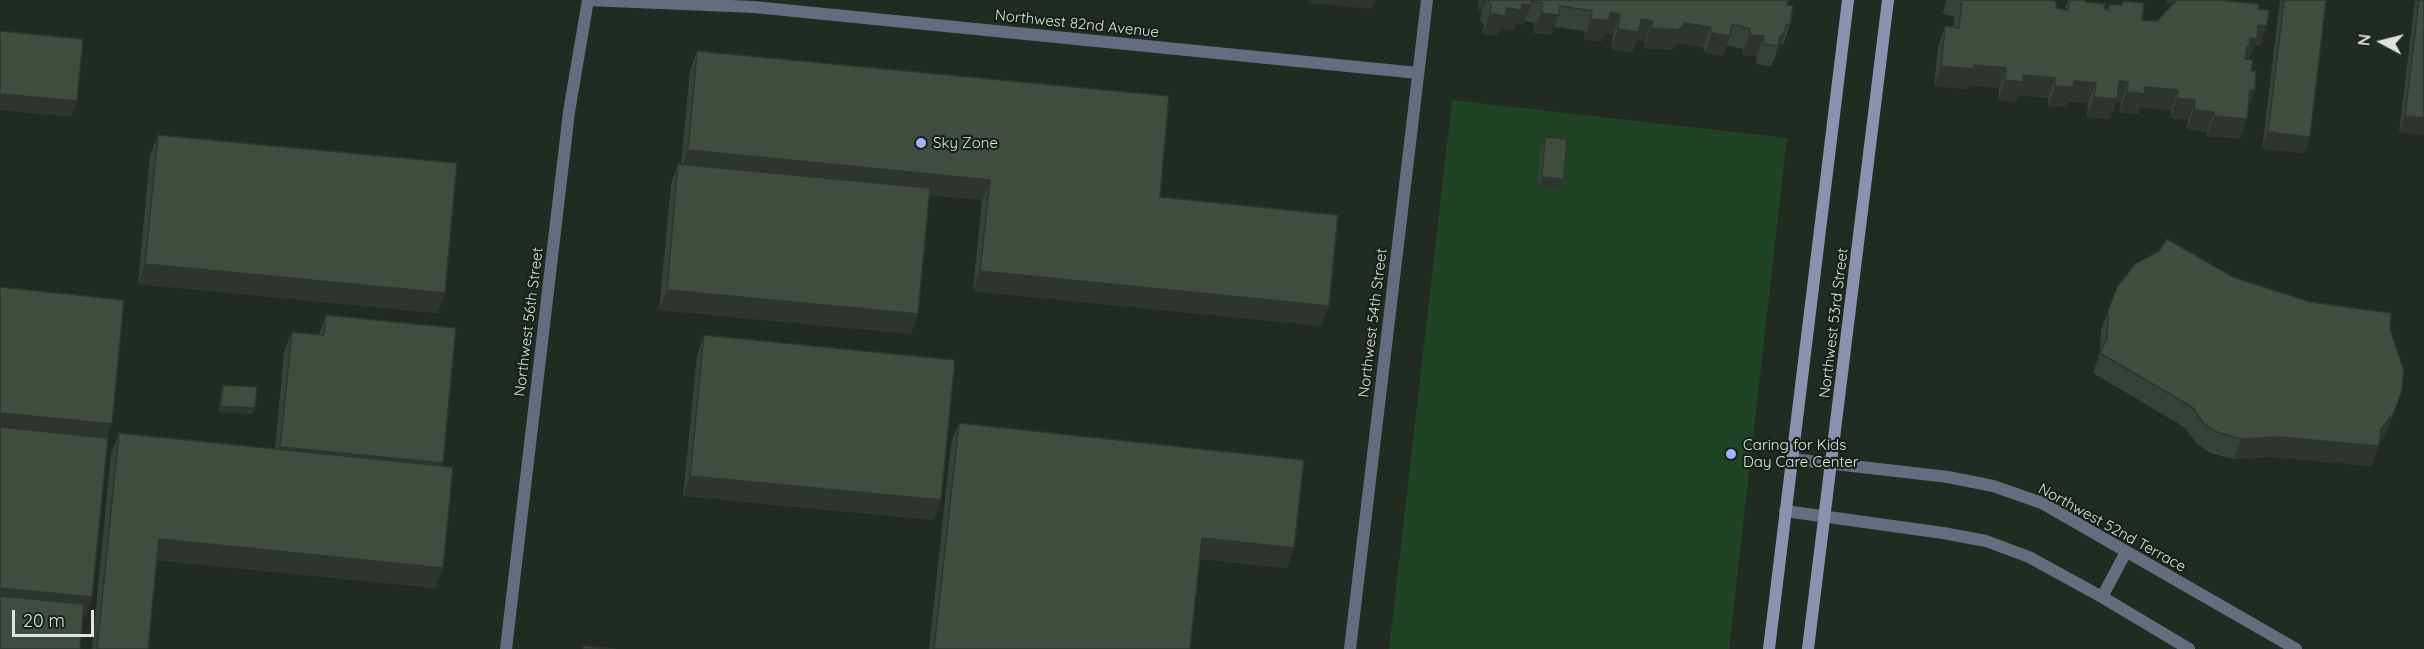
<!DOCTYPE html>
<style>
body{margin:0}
#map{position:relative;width:2424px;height:649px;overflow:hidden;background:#212b22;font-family:Quicksand,sans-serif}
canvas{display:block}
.north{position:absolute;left:2352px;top:12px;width:60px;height:60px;-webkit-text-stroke:4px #182118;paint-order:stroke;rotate:277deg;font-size:16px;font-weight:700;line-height:24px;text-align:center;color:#dde4dd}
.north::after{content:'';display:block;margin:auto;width:21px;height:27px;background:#dde4dd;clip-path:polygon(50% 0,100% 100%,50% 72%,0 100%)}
.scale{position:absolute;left:12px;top:610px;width:82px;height:27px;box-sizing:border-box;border:3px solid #dde4dd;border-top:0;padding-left:8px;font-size:18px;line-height:21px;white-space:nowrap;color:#dde4dd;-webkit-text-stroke:4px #182118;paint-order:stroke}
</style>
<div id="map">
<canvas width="2424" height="649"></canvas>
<div class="north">N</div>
<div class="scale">20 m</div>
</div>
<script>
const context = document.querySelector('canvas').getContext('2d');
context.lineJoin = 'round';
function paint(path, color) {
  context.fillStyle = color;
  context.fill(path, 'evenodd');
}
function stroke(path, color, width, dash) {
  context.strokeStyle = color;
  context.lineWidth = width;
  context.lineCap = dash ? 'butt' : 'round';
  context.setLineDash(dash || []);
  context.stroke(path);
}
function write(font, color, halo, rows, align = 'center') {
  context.font = font + ' Quicksand,sans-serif';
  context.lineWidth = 4.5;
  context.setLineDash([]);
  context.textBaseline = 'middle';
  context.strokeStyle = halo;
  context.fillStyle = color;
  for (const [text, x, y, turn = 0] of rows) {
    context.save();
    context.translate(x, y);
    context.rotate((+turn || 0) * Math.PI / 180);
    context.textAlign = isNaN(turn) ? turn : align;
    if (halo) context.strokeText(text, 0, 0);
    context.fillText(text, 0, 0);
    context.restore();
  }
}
const green = new Path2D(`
 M1452,100L1787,138L1729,649H1389Z`);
const street = new Path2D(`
 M588,0L754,7L1418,73
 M1792,459L1948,477L1993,486L2042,503L2296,649
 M1785,511L1943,533L1986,541L2029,557L2102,597L2189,649
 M2102,597L2126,552
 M506,649L569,112L588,0
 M1350,649L1427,0`);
const secondary = new Path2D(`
 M1769,649L1848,0
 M1808,649L1888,0`);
const wall = new Path2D(`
 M1479,0H1788L1787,5L1790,25L1783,45L1781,44L1771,66L1756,64L1757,56L1742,55L1743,49L1727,45L1723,56L1705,53L1703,47L1677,43L1676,47H1673L1672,50L1644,48L1645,41L1637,40L1632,52L1611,49L1613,34L1605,33L1601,42L1584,39L1585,31L1554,27L1551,35L1533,33L1535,23L1525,21L1523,25L1516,24L1514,30L1501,28L1498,36L1483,34L1484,25L1480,20L1482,11L1478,10Z
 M1946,0H2054L2056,8L2065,9L2068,0H2086V2L2107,9L2109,4L2121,5L2123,1L2142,20L2157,21L2174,4L2167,3V0H2219L2258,9L2260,46H2254L2249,59L2255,90L2248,108L2240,139L2207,136V132L2187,130L2188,120L2170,118L2171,110L2140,107L2138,114L2119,112L2121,102H2116L2110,119L2087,117L2088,103L2068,101L2066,107L2048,106V98L2018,95L2016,102L1998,100L1999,88L1968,85L1967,89L1934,86L1938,47L1945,26L1953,27L1955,17L1943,14Z
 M2280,0H2326L2310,137L2304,153L2262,149Z
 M2415,0H2424V135L2399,132Z
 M697,51L1160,197L1321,326L973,291L982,200L929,195L918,314L911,334L659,310L671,184L678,164H681L690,71Z
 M158,135L445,293L437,313L138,284L150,155Z
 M1545,137L1559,190L1538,188L1541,149Z
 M2233,277L2390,329L2401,394L2386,434L2379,443L2371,466L2271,457L2234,459L2210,453L2197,444L2184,427L2093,373L2100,352L2101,330L2117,287Z
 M326,315L442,466L443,568L435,588L157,560L148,649H92L111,453L119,433L275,449L284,352L292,332L319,335Z
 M704,335L934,520L683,496L697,355Z
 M223,385L253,414L219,412L221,391Z
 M959,423L1294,548L1287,568L1200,559L1190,649H929L951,443Z`);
const shadedWall = new Path2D(`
 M1309,0H1376L1372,9L1308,3Z
 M1481,0H1486L1482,11L1478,10Z
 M2168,0H2178L2177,4L2167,3Z
 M1522,4L1531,5L1523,25L1516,24L1514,30L1501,28L1498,36L1483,34L1490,14L1506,8Z
 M1610,12L1620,14L1613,34L1605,33L1601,42L1584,39L1591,19Z
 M1541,13L1559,15L1551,35L1533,33Z
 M1641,19L1653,21L1645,41L1637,40L1632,52L1611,49L1618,29Z
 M1684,23L1710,27L1703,47L1677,43L1676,47H1673L1672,50L1644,48L1651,28L1680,27Z
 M2258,25L2267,26L2260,46H2254L2249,59L2242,67L2247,46Z
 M1712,33L1730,36L1723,56L1705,53Z
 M1785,33L1777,54L1775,55L1778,46L1780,36Z
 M1750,35L1764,36L1757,56L1742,55Z
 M1974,65L2006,68L1999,88L1968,85L1967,89L1934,86L1941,66Z
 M2023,75L2055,78L2048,98L2018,95L2016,102L1998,100L2005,80Z
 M2074,81L2096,83L2088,103L2068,101L2066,107L2048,106L2055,86Z
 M2119,81L2128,82L2121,102H2116L2110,119L2087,117L2094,97Z
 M2145,87L2178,90L2171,110L2140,107L2138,114L2119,112L2127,92Z
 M2250,90H2255L2247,110Z
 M0,94L77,101L71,117L0,110Z
 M2177,98L2195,100L2188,120L2170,118Z
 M2194,110L2214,112L2207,132L2187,130Z
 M2214,116L2247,119L2240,139L2207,136Z
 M2405,116L2424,118V135L2399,132Z
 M2268,132L2310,137L2304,153L2262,149Z
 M688,150L990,180L982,200L681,170Z
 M1542,177L1564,179L1559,190L1538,188Z
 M145,264L445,293L437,313L138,284Z
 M980,271L1329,306L1321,326L973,291Z
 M667,290L918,314L911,334L659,310Z
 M2401,394L2386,434L2377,446H2379L2371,466L2271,457L2234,459L2241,439L2381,429Z
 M221,406L255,408L253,414L219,412Z
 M0,413L112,424L104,445L0,434Z
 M280,447L443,463L436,484L273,467Z
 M690,476L941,500L934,520L683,496Z
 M1202,538L1294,548L1287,568L1195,558Z
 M159,539L443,568L435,588L152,560Z
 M0,588L92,597L85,617L0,609Z`);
const building = new Path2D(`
 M1488,0H1788L1787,5L1793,6L1790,25L1786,24L1785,33L1780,36L1778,46L1763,44L1764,36L1750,35V29L1732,24L1730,36L1712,33L1710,27L1684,23L1683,27H1680V30L1651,28L1653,21L1641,19L1639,32L1618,29L1620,14L1610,12L1609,21L1591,19L1592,11L1560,6L1559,15L1541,13L1542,3L1531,1V5L1522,4L1521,10L1506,8L1505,16L1490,14L1491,5Z
 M1962,0H2054L2057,4L2056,8L2068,10L2070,0H2086V2L2105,4L2104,9L2109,10V4L2122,5L2123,1L2144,3L2142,20L2157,21L2177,0H2219L2259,4L2258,9L2269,10L2267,26L2258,25L2257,39L2250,38L2249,47L2247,46L2245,59L2253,60L2251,71H2256L2255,90H2250L2247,119L2214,116V112L2194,110L2195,100L2177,98L2178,90L2145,87V94L2127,92L2128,82L2119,81L2117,99L2094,97L2096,83L2074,81L2073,87L2055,86V78L2023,75V82L2005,80L2006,68L1974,65V69L1941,66L1945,26L1959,28Z
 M2284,0H2326L2310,137L2268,132Z
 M2419,0H2424V118L2405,116Z
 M0,31L83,39L77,101L0,94Z
 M697,51L1169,96L1160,197L1338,215L1329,306L980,271L990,180L688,150Z
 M158,135L457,163L445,293L145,264Z
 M1545,137L1567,139L1564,179L1542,177Z
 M678,164L930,188L918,314L667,290Z
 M2167,239L2233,277L2310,302L2391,313L2390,329L2404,371L2401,394L2393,414L2381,429L2379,446L2278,437L2241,439L2217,432L2204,424L2192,407L2100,353L2107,339L2108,310L2117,287L2135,264L2159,251Z
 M0,287L124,300L112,424L0,413Z
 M326,315L456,328L443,463L280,447L292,332L324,335Z
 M704,335L955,360L941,500L690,476Z
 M223,385L257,387L255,408L221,406Z
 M959,423L1304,460L1294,548L1202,538L1190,649H934Z
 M0,427L108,438L92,597L0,588Z
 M119,433L453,467L443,568L159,539L148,649H97Z
 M0,596L84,604L80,649H0Z
 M583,646L615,649H583Z`);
const markers = [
 [921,143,6,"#a4b2fc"],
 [1731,454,6,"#a4b2fc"]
];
const streetNames = [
 ["Northwest 82nd Avenue",1077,24,6],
 ["Northwest 56th Street",529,322,-83],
 ["Northwest 54th Street",1373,323,-83],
 ["Northwest 53rd Street",1834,323,-83],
 ["Northwest 52nd Terrace",2112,528,29]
];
const poiNames = [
 ["Sky Zone",933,143],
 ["Caring for Kids",1743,445],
 ["Day Care Center",1743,462]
];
paint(green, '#214325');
stroke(street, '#676b7e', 12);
stroke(secondary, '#8b91af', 12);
paint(wall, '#384138');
paint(shadedWall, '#2e352e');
paint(building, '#414c41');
stroke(building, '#2e352e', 1.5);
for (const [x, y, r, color] of markers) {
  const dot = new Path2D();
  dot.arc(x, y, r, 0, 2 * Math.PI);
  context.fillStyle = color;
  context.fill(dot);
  stroke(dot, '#182118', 2);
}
write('15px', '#dde4dd', '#182118', streetNames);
write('15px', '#dde4dd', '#182118', poiNames, 'left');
</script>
